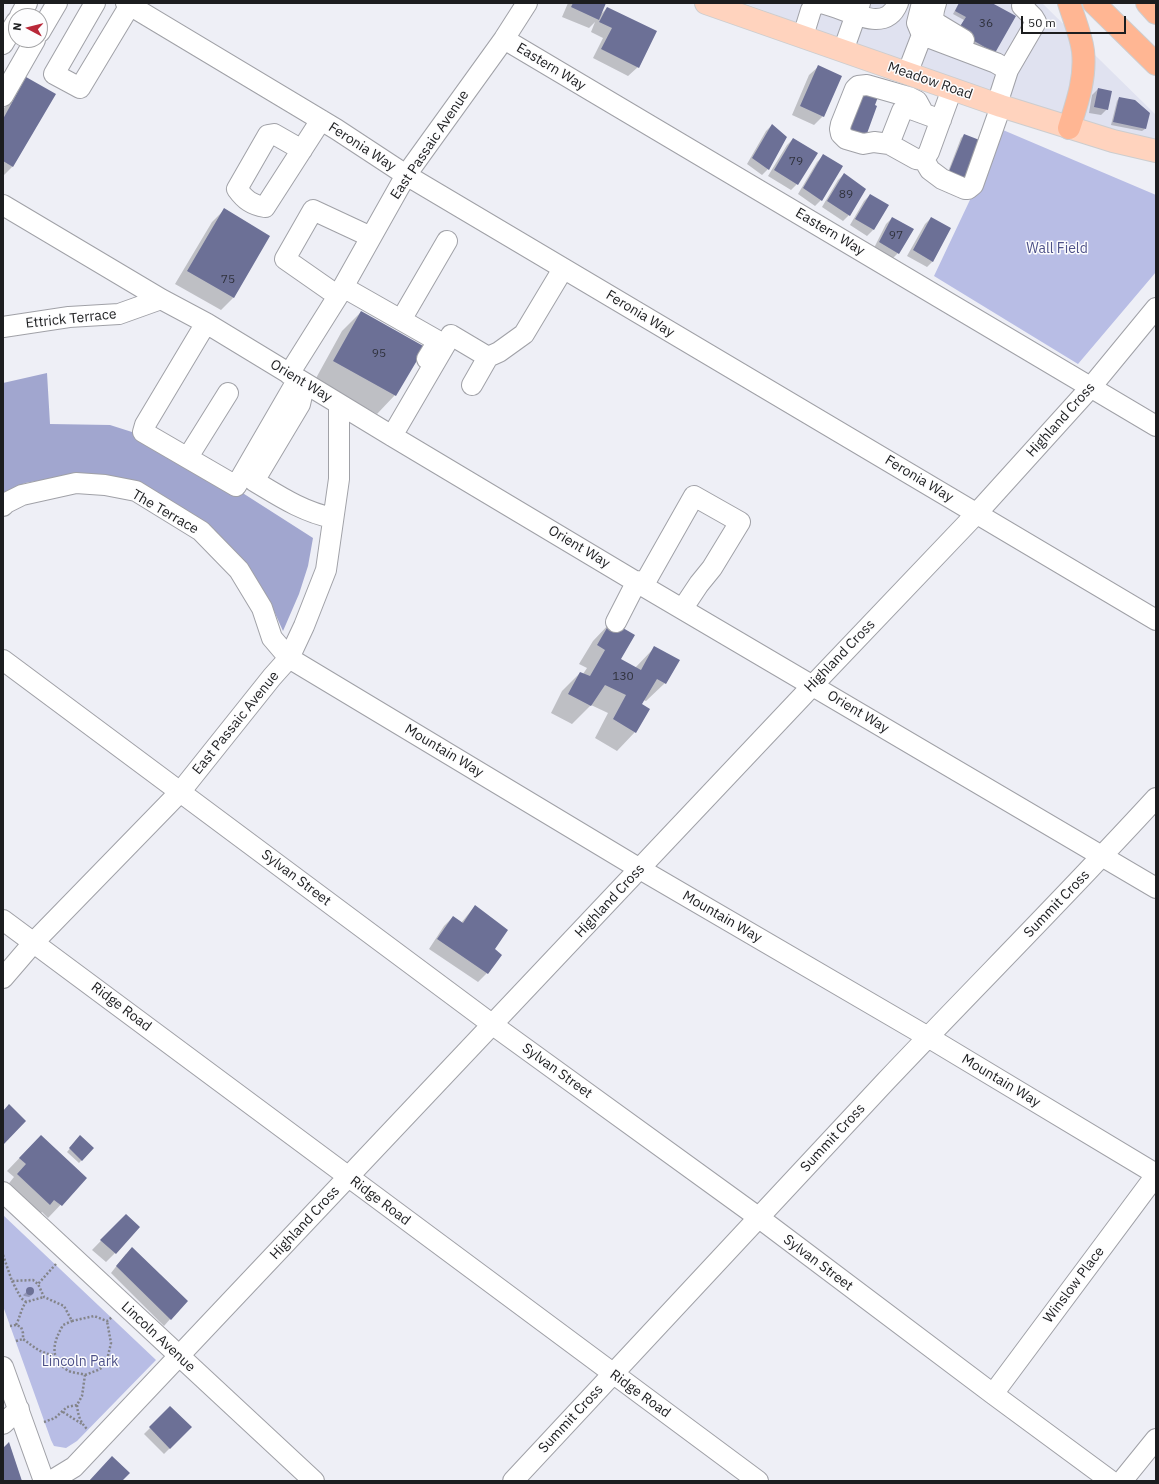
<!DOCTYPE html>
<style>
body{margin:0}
#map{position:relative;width:1159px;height:1484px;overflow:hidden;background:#eeeff6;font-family:"IBM Plex Sans",sans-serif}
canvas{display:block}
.frame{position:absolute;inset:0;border:4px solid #1c1d1f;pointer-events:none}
.north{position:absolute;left:8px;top:8px;width:40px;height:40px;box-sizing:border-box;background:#fdfdfe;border:1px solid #a3a3a5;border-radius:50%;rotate:277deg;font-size:11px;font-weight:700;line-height:16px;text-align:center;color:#1c1d1f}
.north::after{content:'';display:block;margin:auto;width:14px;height:18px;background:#b92839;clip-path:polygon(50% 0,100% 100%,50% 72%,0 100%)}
.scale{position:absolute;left:1021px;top:16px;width:105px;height:18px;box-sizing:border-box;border:2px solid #1c1d1f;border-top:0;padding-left:5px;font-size:12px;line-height:14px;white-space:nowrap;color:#1c1d1f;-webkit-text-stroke:3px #fdfdfe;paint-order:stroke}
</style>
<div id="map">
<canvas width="1159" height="1484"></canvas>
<div class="frame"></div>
<div class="north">N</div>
<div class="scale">50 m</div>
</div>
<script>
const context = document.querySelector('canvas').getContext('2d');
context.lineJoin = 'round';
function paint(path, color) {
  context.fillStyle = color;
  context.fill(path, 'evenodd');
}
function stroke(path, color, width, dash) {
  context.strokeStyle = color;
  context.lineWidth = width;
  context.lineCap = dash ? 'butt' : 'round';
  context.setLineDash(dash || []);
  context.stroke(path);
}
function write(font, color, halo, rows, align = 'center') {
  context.font = font + ' "IBM Plex Sans",sans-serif';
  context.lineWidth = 3;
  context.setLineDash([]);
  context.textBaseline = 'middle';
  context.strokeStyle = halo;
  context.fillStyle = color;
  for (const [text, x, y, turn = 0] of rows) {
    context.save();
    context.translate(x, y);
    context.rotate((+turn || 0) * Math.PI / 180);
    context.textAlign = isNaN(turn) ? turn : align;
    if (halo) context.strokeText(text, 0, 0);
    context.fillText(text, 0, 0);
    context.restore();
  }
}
const built = new Path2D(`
 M744,3H1042L1156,115V145L1032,111Z`);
const green = new Path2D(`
 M1003,130L1156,195V272L1078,364L934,276Z
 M3,1215L156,1360L77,1441L66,1448L54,1446L51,1440L3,1306Z`);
const forest = new Path2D(`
 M47,373L50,424L110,425L132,432L169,450L216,476L313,538L308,566L299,594L283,631L270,602L170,503L55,478L25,483L3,494V383Z`);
const shadow = new Path2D(`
 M568,3H605L600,15L607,8L638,67L628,76L593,58L603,38L591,32L595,22L589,28L562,17Z
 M959,3H990L991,55L956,34L964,20L953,14Z
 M819,66L823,116L814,125L792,115L809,75Z
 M26,79L12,167L3,176V110L14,91Z
 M1098,89L1107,109L1101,115L1089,113L1092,95Z
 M1119,98L1145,129L1142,131L1111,125L1117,101Z
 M772,125L768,169L762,175L747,164L766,131Z
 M964,135L981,142L946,177L961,138Z
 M793,139L797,184L791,190L768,176L787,145Z
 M823,156L821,200L815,206L798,194L817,162Z
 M844,174L849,215L843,221L822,207L838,180Z
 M870,195L887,205L873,230L867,236L850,225L864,201Z
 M224,210L268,236L233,298L221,310L175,284L212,222Z
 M892,218L898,253L892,259L874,248L886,224Z
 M931,218L933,261L927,267L907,256L925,224Z
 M361,312L395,395L377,414L315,380L342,331Z
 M611,622L619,659L635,668L654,648L665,683L646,701L643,700L635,732L617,751L595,738L608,713L591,705L572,724L551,713L562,691L580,673L583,674L587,668L579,664L593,641Z
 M475,906L493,950L487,973L478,982L429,949L444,926L453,917L461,923Z
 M78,1139L93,1148L79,1163L67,1152Z
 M29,1148L86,1178L48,1218L42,1212L37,1217L6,1187L14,1177L7,1171Z
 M126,1215L115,1253L106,1262L92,1250Z
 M126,1254L186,1301L164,1326L111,1273Z
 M30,1289L33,1290L32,1295L29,1297L24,1296L23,1295Z
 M170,1408L191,1427L164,1454L144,1434Z`);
const building = new Path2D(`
 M573,3H606L599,20L571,7Z
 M959,3H992L1016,16L995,53L957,31L966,17L955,11Z
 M607,7L657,31L639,68L601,49L612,28L599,22Z
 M818,65L842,76L824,117L800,106Z
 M26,77L56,94L13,167L3,161V119Z
 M1098,88L1112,91L1108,110L1094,107Z
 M861,91L878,97L875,105L877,106L865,139L847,133Z
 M1119,97L1135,100L1150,113L1146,129L1113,122Z
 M772,124L787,137L769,170L752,158Z
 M964,134L982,141L968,182L948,174Z
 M793,138L818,153L798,185L774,170Z
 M823,154L843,166L822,201L803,188Z
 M844,173L866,189L850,216L827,201Z
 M870,194L889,205L874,230L855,219Z
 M224,208L270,236L234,298L187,271Z
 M892,217L914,229L899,254L879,242Z
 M931,217L951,228L933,262L913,250Z
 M361,311L425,347L396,396L333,361Z
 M611,621L635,635L621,659L641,670L654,646L680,660L666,684L657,679L642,704L650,709L636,733L613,719L626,695L605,685L591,706L568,694L580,672L590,676L605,650L597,645Z
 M475,905L508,930L495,949L502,955L488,974L437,939L453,916L463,923Z
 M9,1104L26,1121L3,1145V1111Z
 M41,1135L87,1178L62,1206L54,1200L50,1205L17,1174L26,1164L19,1158Z
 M80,1135L94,1148L82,1161L69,1148Z
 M126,1214L140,1227L116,1254L100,1240Z
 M132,1247L188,1301L171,1320L116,1266Z
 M26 1291a4 4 0 1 1 8 0a4 4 0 1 1-8 0Z
 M170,1406L192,1427L170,1449L149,1427Z
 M9,1442L22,1481H3V1448Z
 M112,1456L130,1473L122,1481H89Z`);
const path = new Path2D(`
 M3,1255L12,1281L33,1280L38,1284
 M56,1264L38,1284L44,1297L64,1306L72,1321L94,1316L107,1321L112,1317
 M12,1281L21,1298L26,1302
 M16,1325C20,1317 21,1309 26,1302L44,1297
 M10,1326L16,1325L21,1327L23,1333V1339C34,1347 41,1354 55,1355
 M16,1341L23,1339
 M85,1375L98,1370L103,1367L107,1360L111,1343L107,1321
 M77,1405C78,1415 80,1422 87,1429
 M63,1412L82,1424
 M44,1422L55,1418L67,1407L77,1405L82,1396L85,1375C80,1373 71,1373 67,1370C48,1357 54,1341 63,1325L72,1321`);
const minor = new Path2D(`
 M95,3L54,74L80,88L130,5
 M126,3L336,129L406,175L1156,620
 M819,3C843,5 884,38 898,3
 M922,3L917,23L922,35L996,63L1008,70L997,104
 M936,3C934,10 931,17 936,23L964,40
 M20,16L27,3
 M40,32L57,3
 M803,36L811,10L816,3
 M504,39L1156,426
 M3,44L16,22
 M843,51L860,3
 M1008,70L1036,22L1033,17L1022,6L1025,3
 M907,74L922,35
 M3,96L35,40
 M941,120L911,109L902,111L889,144L916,159L924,160L929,152L952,89
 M889,144L874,142L863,144L846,139L841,134L840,129L841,124L855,89L858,86L867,85L909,97L917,101L923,112
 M302,150L274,134L268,135L237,189C245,200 252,205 265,207L321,120
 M924,160L930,170L942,179L965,189H968L973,185L1001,106
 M3,205L161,299L206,323L392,436L643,586L1156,888
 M343,287L438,341L427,359
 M338,296L285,259L313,210L371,237
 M401,320L447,241
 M206,323L145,425L143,432L236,486L298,379
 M3,327L69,317L119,314L161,299
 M289,374L338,296L406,175L504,39L527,3
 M302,382L303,391L300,404L254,481C279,496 303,512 333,518
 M472,385L488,357
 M392,436L451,335L488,357L499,352L524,334L563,269
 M188,457L228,393
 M3,506L6,503L22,495L76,483L105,485L136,491L201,531L239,570L262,608L272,638L289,658L640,869L928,1037L1156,1174
 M643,586L694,496L740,522L712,568L699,584L683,608
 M616,622L637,581
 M3,660L493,1025L758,1217L993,1394L1111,1481
 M3,920L758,1481
 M3,978L34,942L181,791L272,677L289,658L304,626L326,570L339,479V404
 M3,1192L314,1481
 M3,1367L44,1481
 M993,1394L1156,1175
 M3,1424L19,1409
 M51,1481L74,1467L813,685L977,513L1091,387L1156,308
 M513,1481C638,1348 761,1214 886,1081C976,986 1068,894 1156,798
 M1122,1481L1156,1439`);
const major = new Path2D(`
 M706,3L1001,106L1113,141L1156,151`);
const highway = new Path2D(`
 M1069,3C1074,19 1081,35 1083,51C1086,78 1077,103 1069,128
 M1094,3L1156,64
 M1147,3L1156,13`);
const numberNames = [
 ["36",986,24],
 ["79",796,162],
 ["89",846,195],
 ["97",896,236],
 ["75",228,280],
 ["95",379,354],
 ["130",623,677]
];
const streetNames = [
 ["Eastern Way",551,67,31],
 ["Meadow Road",930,81,19],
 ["East Passaic Avenue",430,145,-56],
 ["Feronia Way",362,147,33],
 ["Eastern Way",830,232,31],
 ["Feronia Way",640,314,31],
 ["Ettrick Terrace",71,319,-6],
 ["Orient Way",301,381,31],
 ["Highland Cross",1061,420,-48],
 ["Feronia Way",919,479,31],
 ["The Terrace",165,512,30],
 ["Orient Way",579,547,31],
 ["Highland Cross",840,656,-46],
 ["Orient Way",858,712,31],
 ["East Passaic Avenue",236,723,-51],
 ["Mountain Way",444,751,31],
 ["Sylvan Street",296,878,37],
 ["Highland Cross",610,901,-47],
 ["Summit Cross",1057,904,-46],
 ["Mountain Way",722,917,30],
 ["Ridge Road",121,1007,37],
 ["Sylvan Street",557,1071,36],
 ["Mountain Way",1001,1081,31],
 ["Summit Cross",833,1138,-47],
 ["Ridge Road",380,1201,37],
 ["Highland Cross",305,1223,-47],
 ["Sylvan Street",818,1263,37],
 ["Winslow Place",1074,1285,-53],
 ["Lincoln Avenue",158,1337,43],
 ["Ridge Road",640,1394,36],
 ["Summit Cross",571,1419,-47]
];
const parkNames = [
 ["Wall Field",1057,249],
 ["Lincoln Park",80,1362]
];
paint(built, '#e0e2f0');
paint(green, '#b8bde5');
paint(forest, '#a1a6cf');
paint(shadow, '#0003');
paint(building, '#6c7096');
stroke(minor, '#a0a1a7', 22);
stroke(major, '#cdcdce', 24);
stroke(highway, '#cdcdce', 24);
stroke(path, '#838489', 2.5, [2, 2]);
stroke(minor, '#fff', 20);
stroke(major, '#ffd3be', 22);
stroke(highway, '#ffb693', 22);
write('12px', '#30323d', null, numberNames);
write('14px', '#1c1d1f', '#fdfdfe', streetNames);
write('14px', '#4d5188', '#fdfdfe', parkNames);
</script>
